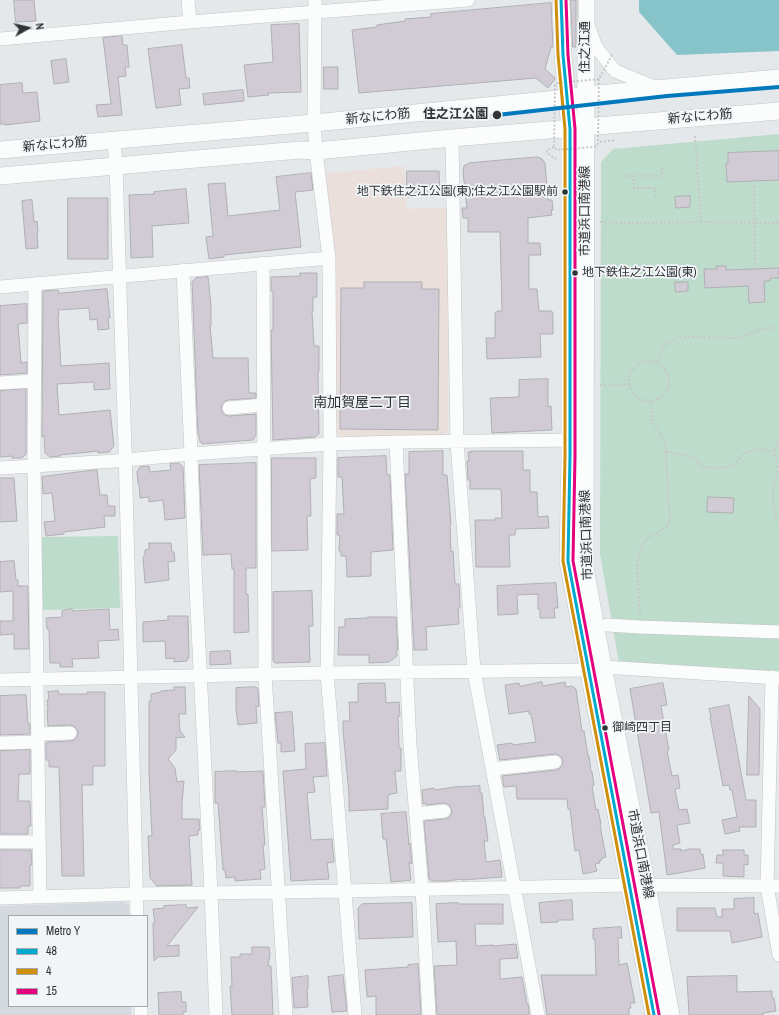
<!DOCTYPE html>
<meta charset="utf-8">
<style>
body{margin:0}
#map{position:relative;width:779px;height:1015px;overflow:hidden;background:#e5e8ea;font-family:"Archivo Narrow",sans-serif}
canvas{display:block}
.legend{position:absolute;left:8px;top:915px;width:140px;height:92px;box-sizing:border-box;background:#f1f5f8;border:1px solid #a4a7aa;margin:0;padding:5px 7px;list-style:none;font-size:12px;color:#313334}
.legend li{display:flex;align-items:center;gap:8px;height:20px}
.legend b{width:20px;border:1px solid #a4a7aa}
.north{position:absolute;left:8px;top:8px;width:40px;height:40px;-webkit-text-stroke:3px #f1f5f8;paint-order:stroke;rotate:82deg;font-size:11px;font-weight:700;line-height:16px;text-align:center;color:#313334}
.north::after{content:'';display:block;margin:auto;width:14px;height:18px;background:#313334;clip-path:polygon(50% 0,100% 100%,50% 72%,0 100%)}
</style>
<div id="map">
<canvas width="779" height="1015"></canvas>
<ul class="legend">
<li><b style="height:5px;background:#0078be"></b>Metro Y</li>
<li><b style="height:5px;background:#00a9ce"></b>48</li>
<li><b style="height:5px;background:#cf8f0a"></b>4</li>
<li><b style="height:5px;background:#e5007d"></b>15</li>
</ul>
<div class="north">N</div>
</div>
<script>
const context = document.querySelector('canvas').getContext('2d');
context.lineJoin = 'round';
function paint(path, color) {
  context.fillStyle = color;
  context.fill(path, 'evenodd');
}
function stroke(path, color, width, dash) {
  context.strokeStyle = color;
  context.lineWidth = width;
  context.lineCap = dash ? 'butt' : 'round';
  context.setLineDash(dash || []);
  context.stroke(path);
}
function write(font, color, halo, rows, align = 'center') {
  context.font = font + ' "Archivo Narrow","Noto Sans JP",sans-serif';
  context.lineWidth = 3.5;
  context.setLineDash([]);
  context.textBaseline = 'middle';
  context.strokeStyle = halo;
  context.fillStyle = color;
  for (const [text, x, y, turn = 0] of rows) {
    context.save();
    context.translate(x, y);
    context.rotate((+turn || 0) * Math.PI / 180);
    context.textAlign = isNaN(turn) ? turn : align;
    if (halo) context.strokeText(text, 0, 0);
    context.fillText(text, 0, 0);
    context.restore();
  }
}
const commercial = new Path2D(`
 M404,166L407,209L447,207L448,431L442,436L342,438L339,434L337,433L333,255L326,173Z`);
const built = new Path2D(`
 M123,902L129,905V916H9V1006H131V1015H0V906Z`);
const green = new Path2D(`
 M779,134V672L619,663L600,554L601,162L613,149Z
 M118,536L120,608L43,610L41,537Z`);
const water = new Path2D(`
 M639,0H779V51L677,55L639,12Z`);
const building = new Path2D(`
 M14,0H34L36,21L16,22Z
 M571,0H576V47H573Z
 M551,3L553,47H551L545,69L555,78V79L548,88L536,78L359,93L352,30L377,27V25L405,21V19L431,17V14Z
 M299,24L301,92L268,93L269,95L248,97L244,65L273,62L271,25Z
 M122,36L123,45H127L129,67H125L126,76L118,77L122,115L98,117L96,105L111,104L103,38Z
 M182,45L186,78H189L190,88L179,89L181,105L156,108L148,49Z
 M66,59L69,82L54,84L51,61Z
 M324,67H338V89H324Z
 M22,83L23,93L37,92L40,121L5,125V124H0V85Z
 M243,90L244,101L204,105L203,94Z
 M779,151V180L727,182L726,163H728V153Z
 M538,157L542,159L545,163L548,200H552L553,210H551L552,215L528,218V243H540L541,255H529V289H537L539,311H552V313H553V334H540L541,357L487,359L486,338H495V313L497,312V311H502L500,232H468V218H463L462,208H467L463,172L464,166L469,163Z
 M407,171H439L440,196L407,197Z
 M311,173L313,190L295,192L301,247L224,255V257L209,259L206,237L213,236L208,184L225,183L228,216L280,210L276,177Z
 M186,189L189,223L152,226L153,257L131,258L129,195L154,194V192Z
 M690,196V207L676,208L675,197Z
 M68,198H108V259H68Z
 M32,200L34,222L37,221L38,232H37L38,248L26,249L22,201Z
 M716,266H726V270L779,268V278H770V281H764L765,302L749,303L748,286L705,288L704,269H717Z
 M300,273H317V297H313V311H312L314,346H319V371H318L319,434L315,437L273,440L271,330H273V291H271V277L300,276Z
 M208,277L211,306V326H210L211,336L213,358H248L249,393H256V398L228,400L225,401L222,405L221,409L223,413L225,415L229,416L256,414V435L253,440L202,444V442H200L199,435H198L192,282L196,278Z
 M364,282H422V289H439L438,430L340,429L341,288H364Z
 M675,282H688V291L676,292Z
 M107,289L110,318H108L109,329L98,330L97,319L90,320L89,308L58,310L59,316H58L61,366L109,363L110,389L94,390V382L57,384L59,415L110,410L114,446L109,452L98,453V451L60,455V456L50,457L45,453L44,435L42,437L43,291L58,290L59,293Z
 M27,304V323L18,324L21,363L27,362V373L0,375V306Z
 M548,379V407L551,406L552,430L492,433L490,398L519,397V380Z
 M26,389V454L22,458H12V456L0,457V391Z
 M443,451V475H447L451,525H450L451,552L453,551L455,584H459L460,608H458L459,624L426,627L427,650H414L405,474H409V452Z
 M471,451H523V470H530V492H537L538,517L548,516L549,528L516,529L515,535H509L510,567H476L475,520H495V518H502L501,489H470V480H468L467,461H469L468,452H471Z
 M386,456L387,475H390L393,550L371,552V576L347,577L346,556H341V551H339L340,535H337V514H344L342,477H338V458Z
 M272,458H316V478L310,479L311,516H307L308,550L272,551Z
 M179,463L183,467L185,518L165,520L163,500L149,502V497L140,498L139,484H138L137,472L140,467L149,466L150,472L171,470L170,464Z
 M256,463V568H246V594H248L249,632L234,633V569H232L231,554L203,555L199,465Z
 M97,470L100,495H107L108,506H115V516H104L105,527L64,532V534L46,536L44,522L55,521L52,493L43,494L42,477Z
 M0,478H14L17,521L0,522Z
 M708,497L734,498L733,513L707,512Z
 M149,543H171L172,552H174L175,561L168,562L169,580L145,583L143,558L145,554V550L149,549Z
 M14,561L16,580H18V586H28L29,649H14V634L0,635V621H13V591L0,592V562Z
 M556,583L558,608H554L555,618H540V609H538V594L517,595L518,614L498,615L497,586Z
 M312,591L313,626H309L310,662L276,663L273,661V592Z
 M72,609L73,611L109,609L110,630L118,629L119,640L98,641L99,658L72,659L73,667H60V663H50L49,629H47L46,618L62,617V611Z
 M168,616H188L189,658H187V661L174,662V658L166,659L165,641L143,642V622L168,620Z
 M368,617H396L398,650H396L397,656L389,662L369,663V655H338L339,627H345V619L368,618Z
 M230,651L231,664L210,665V652Z
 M542,682L543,686L565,682L566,687L572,686L576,689L582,731H584L588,756H589L591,772H592L594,785L592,786L596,810L598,809L601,824L600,825L606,857L602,858V860L599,861L600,863L595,864L597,871L583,874L579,850L575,851L570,809H568L567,799H517L516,786L504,787L502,776L556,770L560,768L562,765L563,761L562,758L559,755L555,754L500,760L497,745L512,743L513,745L536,742L531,714H529V711L509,714L505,685L519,683L520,686Z
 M370,683H385L386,703L399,702L400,716H398L399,748H401V771H395L397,793L390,794V795H388V809L349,811V793L343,731V721H350L349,702H358V684Z
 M663,683L667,705L661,706L669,750L667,751L672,776L678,775L680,788L675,789L679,810L687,809L690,823L677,825L680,843L673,845V849H681V851L690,849H700L701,855L703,854L705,868L684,872L667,875L659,812L651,813L630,689Z
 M174,687H185L186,714H179L180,731L185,737L176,738V750L168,759L175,768L177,782L184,781L182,803V819H199L200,830H198V835L189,836L192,885L157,886L150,878L148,836H152L149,773V701H151V694L161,692V691L174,690Z
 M256,687L258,689L259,706L256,707L257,723L238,725L236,708V688Z
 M58,691L59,694H87V692H105V766H93V785H82L84,876H62L59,767H49V760H46V743L47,742L70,741L74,740L77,737L78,733L77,729L73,726L70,725L48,726L47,710H48L47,700L49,699L48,692Z
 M26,695L28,724H30V734L0,735V696Z
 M749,696L760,709L759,775H747Z
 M729,705L746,800H756V827H739L740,831L725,834L722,820L737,817L732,790H730L729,785L723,786L710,717H711L709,709Z
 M292,712L295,751L281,752V743H278L275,713Z
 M325,743L327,776L313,777L315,792L307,793L311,840L332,839L334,862L327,863L329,879L291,881L283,771L306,769L305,744Z
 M30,750V774H19L18,801H30L31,826H28V834H0V751Z
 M236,771V772L263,771L265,807H262L265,845H263L265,869L260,870L261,879L235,881V877L226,878L225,870H223L218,803H215V772Z
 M480,786V793H482L484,817H485L488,841H484L486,862L500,860L502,877L462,880V879L447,881H432L429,879L424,821L445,819L448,818L451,815L452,811L450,806L447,804L443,803L426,805V803L423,804L422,790L434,788L435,790L454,787Z
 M406,812L409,845L410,843L412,864L409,862L411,880L391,882L386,839H383L381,814Z
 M0,850H31L32,865H30V886H20V888H0Z
 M723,850H744V855H748V865L744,864V877L723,876V863H716L717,855H723Z
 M754,898V914L758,913L762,937L732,943L730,931H677V908H715L717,917H722V909H734V899Z
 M572,900L573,920H558V922L541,923L539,903Z
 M412,903L413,937L359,939L358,908L362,904Z
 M458,903V904H503V924H475L476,946L493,945V946L516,944L518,958L500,959V979L522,977L527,1004H528L529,1010V1015H437L434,966L457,965L456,941L438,942L436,904Z
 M186,905L187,908L198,907L167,946L179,945V956L158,957L154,961L153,923H155L153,909L164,908V906Z
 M621,927L622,938H618L619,965L627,963L635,1003H630L631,1008H629V1015H547L541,975H596L595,939H593V929Z
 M252,947H269L270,955L268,966H271L273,1015H232L230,986H232L231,957H240V954H252Z
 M418,964L421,1015H376V996L367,997L365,970L408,967V965Z
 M343,975L347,1011L332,1012L328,977Z
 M308,976V989H307L308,1007L294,1008L292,978Z
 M737,976V992L772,991V998H774L776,1011L763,1013V1015H689L687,977Z
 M181,992L182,1002H186V1012H183V1015H159L158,993Z`);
const path = new Path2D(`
 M695,136L701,222
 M600,142L615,140
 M554,147L547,150V153L556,159
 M626,176H633
 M754,186L755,265
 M655,196V188H634L633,176H662V168
 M600,222L627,223L701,222L779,223
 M629 381a20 20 0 1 1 40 0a20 20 0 1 1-40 0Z
 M656,362L663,348L668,343L677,338L686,337L736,338L765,328H779
 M600,385L629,384
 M666,451L692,457L703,467C710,467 723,469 729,466C734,464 738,461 741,457C751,447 761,449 773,452C777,458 779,468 777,476C776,479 775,481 774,484C772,498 773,512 779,524
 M774,451L779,440
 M640,614L637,566L639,553L643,543L650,537L667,527L670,521L665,441L652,422L651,401`);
const minor = new Path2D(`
 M188,0L190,22
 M315,0L314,123L316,151L329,258L330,444L327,673L355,1015
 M589,28L596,47L615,71L657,88
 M0,39L190,22L468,0
 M452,138L457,442L474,671L538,1015
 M114,140L116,166L125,448L137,916
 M263,263L265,675L286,1015
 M183,270L191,454L195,567L211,892L216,1015
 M35,284L34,466L40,897
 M0,287L329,258
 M0,383L34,381
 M229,408L263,405
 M396,442L410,745L422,889L429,1015
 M0,468L115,461L191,454L330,444L396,442L578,440
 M607,625L640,627L779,632
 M603,667L779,678
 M772,677L767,886L779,955
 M0,680L327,673L589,670
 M38,734L70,733
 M0,743L38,742
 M492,769L555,762
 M416,814L444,811
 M0,842H39
 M0,898L136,894L345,891L629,885L779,886
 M141,1006V1015`);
const major = new Path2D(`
 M561,0L563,55L570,129V456L568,561L654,1015
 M586,0L585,568L603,667L647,886L671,1015
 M0,150L314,123L567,98L586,95L779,78
 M0,176L300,150L316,151L452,138L779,111`);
const tram = new Path2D(`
 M562,0L564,43
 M578,40V0`);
const pathBridge = new Path2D(`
 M599,79L598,142L597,146L592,147L557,150L554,147L555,85L558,83L599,79L613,53`);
const bus1 = new Path2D(`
 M561,0L563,55L570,129V456L568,561L654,1015`);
const bus2 = new Path2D(`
 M556,0L558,55L565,129V456L563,561L649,1015`);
const bus3 = new Path2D(`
 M566,0L568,55L575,129V456L573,561L659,1014`);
const metro1 = new Path2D(`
 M497,115L667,96L779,87`);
const markers = [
 [497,115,5,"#313334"],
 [565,192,3.5,"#313334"],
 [575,273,3.5,"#313334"],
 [605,728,3.5,"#313334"]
];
const busNames = [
 ["地下鉄住之江公園(東);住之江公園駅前",558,192,"right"],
 ["地下鉄住之江公園(東)",582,273],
 ["御崎四丁目",612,728]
];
const streetNames = [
 ["住之江通",586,47,-90],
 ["新なにわ筋",378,117,-6],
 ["新なにわ筋",700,117,-5],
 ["新なにわ筋",55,145,-5],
 ["市道浜口南港線",586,211,-90],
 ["市道浜口南港線",587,535,-92],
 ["市道浜口南港線",640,854,79]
];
const stopNames = [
 ["住之江公園",488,115]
];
const neighbourhoodNames = [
 ["南加賀屋二丁目",362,403]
];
paint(commercial, '#ebdfdb');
paint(built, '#d4dadf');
paint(green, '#bedccb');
paint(water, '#87c4ca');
paint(building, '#d1cbd5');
stroke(building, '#afb0b2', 1);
stroke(minor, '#c3c5c7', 14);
stroke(major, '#c3c5c7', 18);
stroke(path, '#c6c8c8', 2, [2, 2]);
stroke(minor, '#fbfcfc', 13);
stroke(major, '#fbfcfc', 17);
stroke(tram, '#c4c4c5', 1);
stroke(pathBridge, '#c6c8c8', 2, [2, 2]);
stroke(bus1, '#00a9ce', 3);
stroke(bus2, '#cf8f0a', 3);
stroke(bus3, '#e5007d', 3);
stroke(metro1, '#0078be', 4);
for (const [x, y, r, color] of markers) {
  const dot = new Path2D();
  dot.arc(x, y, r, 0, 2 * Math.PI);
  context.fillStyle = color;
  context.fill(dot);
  stroke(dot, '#f1f5f8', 1.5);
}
write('12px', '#313334', '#f1f5f8', busNames, 'left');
write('13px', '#313334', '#f1f5f8', streetNames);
write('bold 13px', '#313334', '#f1f5f8', stopNames, 'right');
write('14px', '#313334', '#f1f5f8', neighbourhoodNames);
</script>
